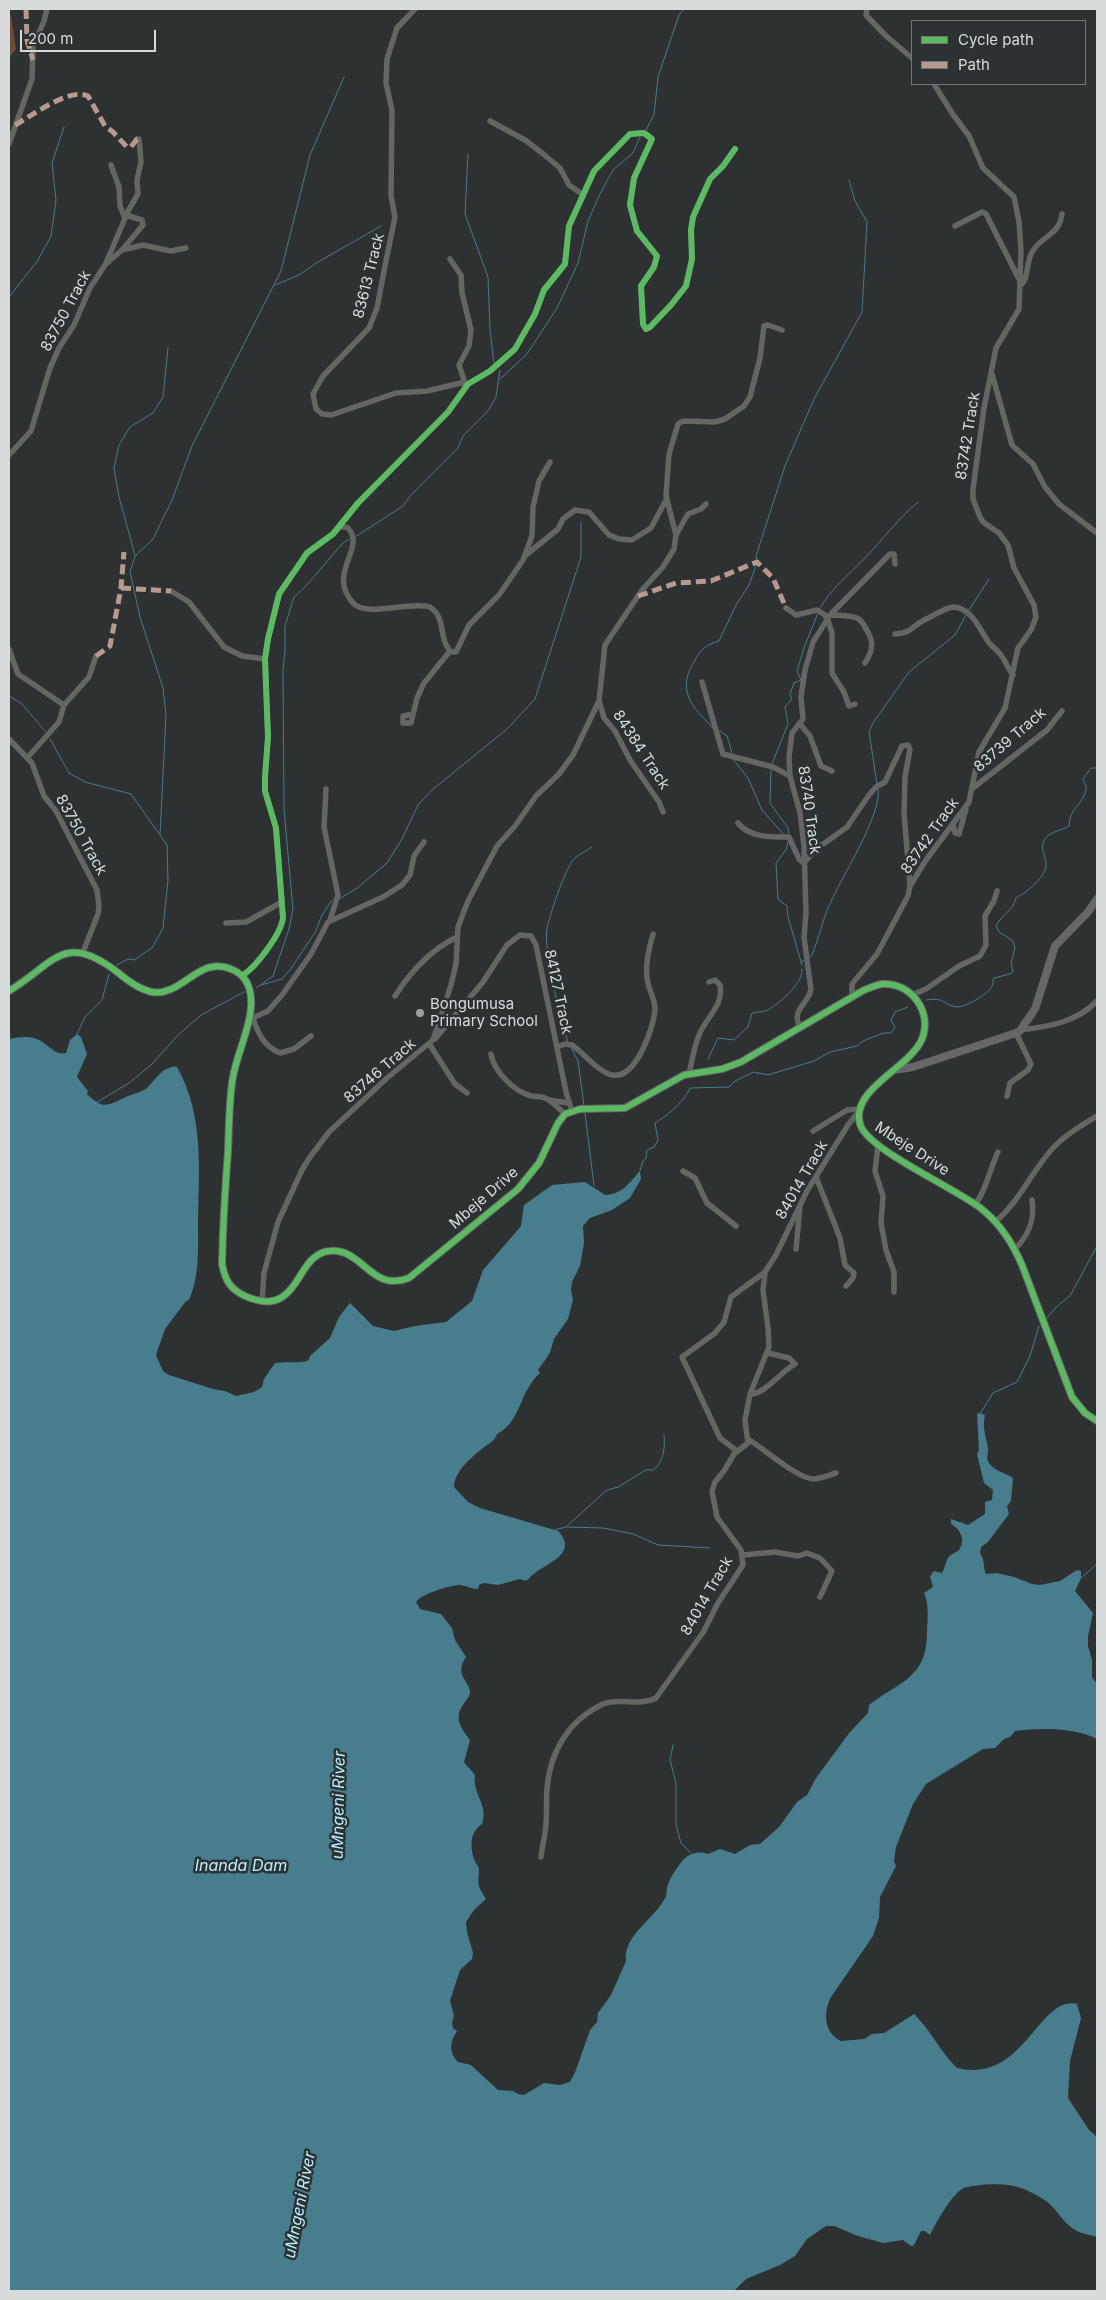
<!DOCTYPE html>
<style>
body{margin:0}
#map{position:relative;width:1106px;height:2300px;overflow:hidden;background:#2e3132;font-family:Inter,sans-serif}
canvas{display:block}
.frame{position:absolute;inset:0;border:10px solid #d7dbdc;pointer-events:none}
.legend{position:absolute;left:911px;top:20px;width:175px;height:65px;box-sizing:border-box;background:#2c3234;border:1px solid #707677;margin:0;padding:6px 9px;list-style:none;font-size:15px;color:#d7dbdc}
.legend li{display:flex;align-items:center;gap:10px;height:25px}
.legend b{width:25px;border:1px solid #707677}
.scale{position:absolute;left:20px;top:30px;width:136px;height:22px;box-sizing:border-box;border:2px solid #d7dbdc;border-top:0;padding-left:6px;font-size:15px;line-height:18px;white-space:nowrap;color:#d7dbdc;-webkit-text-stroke:4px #2c3234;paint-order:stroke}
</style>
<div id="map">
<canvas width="1106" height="2300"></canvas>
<div class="frame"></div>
<ul class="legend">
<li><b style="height:6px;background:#5cba63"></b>Cycle path</li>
<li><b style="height:6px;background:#b69a8f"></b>Path</li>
</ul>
<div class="scale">200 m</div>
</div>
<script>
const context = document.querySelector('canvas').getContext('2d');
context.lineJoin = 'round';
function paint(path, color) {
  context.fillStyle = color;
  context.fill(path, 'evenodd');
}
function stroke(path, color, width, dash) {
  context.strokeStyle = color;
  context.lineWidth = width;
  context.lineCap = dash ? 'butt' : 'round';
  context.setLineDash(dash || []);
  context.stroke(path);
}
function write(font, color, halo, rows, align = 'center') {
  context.font = font + ' Inter,sans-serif';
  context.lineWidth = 5;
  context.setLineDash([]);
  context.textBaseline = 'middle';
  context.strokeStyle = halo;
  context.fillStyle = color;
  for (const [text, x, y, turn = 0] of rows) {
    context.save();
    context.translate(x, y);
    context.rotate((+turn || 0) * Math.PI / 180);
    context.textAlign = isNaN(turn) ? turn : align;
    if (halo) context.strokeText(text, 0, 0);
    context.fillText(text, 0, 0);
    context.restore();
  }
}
const forest = new Path2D(`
 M11,15L16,49L9,58V17Z`);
const water = new Path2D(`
 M77,1034L81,1037L87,1054L77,1077L88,1091L87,1094C104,1111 108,1105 128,1096C133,1094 141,1092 146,1089C155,1081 163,1065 177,1067C204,1115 199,1168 198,1221C198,1246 200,1276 189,1300L186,1301L165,1329L156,1355L163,1371L169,1375L213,1389L225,1391L236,1396L254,1392L262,1387L264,1379L275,1363C285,1361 301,1364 309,1360L310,1356L330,1338L339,1317L350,1303L373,1326L394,1331L415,1326L446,1322L472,1301L483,1270L521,1226L524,1205L552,1185L585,1182L605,1195C623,1194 629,1183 640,1171L641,1179L630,1198L612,1210L590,1218L583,1226L584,1243L580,1266L572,1282L571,1290L573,1300L568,1319L554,1339L550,1353L538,1370L540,1373C518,1393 522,1421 497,1434C495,1441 489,1443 483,1448C471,1458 455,1470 454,1487L468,1502L480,1508L558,1531C582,1556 538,1565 529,1579L525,1581L520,1579L498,1585L484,1583L479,1585L478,1589C471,1589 465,1585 459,1585C447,1586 422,1594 416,1602L420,1609L441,1614L452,1628L455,1640L466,1657C453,1675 471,1683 470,1692C470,1696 467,1699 465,1702C453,1717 460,1727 470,1740L464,1762L475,1775C472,1794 489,1805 482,1824C470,1832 470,1846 474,1859C475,1863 479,1866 479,1870C478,1885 477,1884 486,1899L474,1910L466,1922L467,1932L473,1953L472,1959L460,1970L450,2001L454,2016L452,2023L453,2028L457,2031C450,2042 448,2052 458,2062L471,2065L498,2090L513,2091L518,2094L524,2095L544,2083L560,2085L570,2082L576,2070L590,2030L597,2022L598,2013L611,1995L626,1961C623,1934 656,1919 666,1896C667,1893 666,1889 668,1885C669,1879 680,1863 684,1859C690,1853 700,1851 708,1854L720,1849L735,1854L750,1845L760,1844L779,1827L797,1802L807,1795L816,1778L850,1732L868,1713L869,1705C898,1682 926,1679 927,1635C927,1620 930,1607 924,1593L933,1587L930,1576L934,1571L942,1573C945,1568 945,1563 948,1558C951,1553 958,1553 960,1548C966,1539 959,1528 951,1524V1519L968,1525L985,1514V1502L992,1500L993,1490L984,1483L977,1454L979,1450L977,1414L979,1413L985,1415C982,1428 986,1436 988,1448C989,1453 985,1457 989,1463C995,1472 1005,1472 1013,1478L1011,1501L1007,1506L1009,1514L988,1542L981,1547L980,1553C985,1560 983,1567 986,1574L997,1573L1014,1577L1032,1584L1040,1585L1060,1581L1077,1570L1081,1571V1578L1075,1591L1093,1613L1088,1636V1646L1092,1660V1677L1097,1684V1739C1073,1727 1040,1728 1015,1731L1010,1737L1004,1739L995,1748L983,1749L926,1784L913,1804L896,1847L894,1861L896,1866L880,1897L879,1918L873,1936L831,1997C823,2013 824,2033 841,2041L864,2039L872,2034L884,2033L914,2014C931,2030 940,2052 957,2068C1025,2084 1038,1995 1077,2004L1081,2018L1070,2061L1068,2098L1089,2130L1097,2137V2237C1089,2234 1080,2234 1072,2228C1062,2221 1056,2208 1046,2201C1021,2185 1009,2183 981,2185C975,2186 967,2186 962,2189C951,2196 935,2224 930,2235L925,2231H921L914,2245L911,2246L903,2240L883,2243L858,2236L834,2226H826L807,2239L795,2256L780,2265L746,2279L734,2291H9V1039C18,1037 28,1036 37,1039C48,1043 54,1056 66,1053L70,1040Z`);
const stream = new Path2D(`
 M9,14V9
 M646,130L654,115L658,77L679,15L684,9
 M468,154L465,214L488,277L490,330L494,363
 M275,285L299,275L318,262L381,226
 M9,297L38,260L51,236L56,200L52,163L64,127
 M500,379L527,354L557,308L578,263L588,221L600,194L613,170L633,153L640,137
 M355,537L403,506L411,495L458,448L463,436L488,411L496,397L500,370
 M135,555L119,497L114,468L119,445L130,427L153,413L163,397L168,348
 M757,562L756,556L785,466L814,399L862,312L867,222L855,201L849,180
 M819,610C830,589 849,575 865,558C883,539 898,519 918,502
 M969,610L989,579
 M9,696L22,704L46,732
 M713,728C691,706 676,690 695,660C701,649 707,644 719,641L736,605L749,585L757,563
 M720,731L727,736L732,753
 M50,739L69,773L85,782L131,794L167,845L168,880L163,928L152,948L134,960L128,959L117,965
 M733,759L748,778L762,810L784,835
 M772,764L788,724L785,707L792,699L790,694L794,683L801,680L797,671L805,645L818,613
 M771,769L770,803L788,828L789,834
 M877,784L869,732L873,723L909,672L955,635L966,615
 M160,835L166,715L163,688L140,617L130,572L135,556L153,539L172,500L192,446L281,271L310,155L344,77
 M788,842L786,850L776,863L778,899L787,906L788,917L802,965
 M339,899L357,888L387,863L402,839L418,805L432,790L507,729L535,699L581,557V522
 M808,958L812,955C819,938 822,921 830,904C841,877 883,814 878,788
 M801,962L805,960
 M261,985L282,979L290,970L316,931L321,917L332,900
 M256,988L273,976L289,929L293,909L284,810L283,670L285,651V626L294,597L306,586L342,544L349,539
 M926,1000C941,998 939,1000 952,1006C961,1011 989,994 992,986C993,983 993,980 994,978L1010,974L1013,971L1011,963L1015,948L1013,941L999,932L996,926C1001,915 1013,911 1016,898C1028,891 1048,876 1046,862C1045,855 1041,850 1043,843C1046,832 1061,831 1069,826C1069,808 1083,805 1086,790C1087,786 1084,782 1083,779L1091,768H1097
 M77,1034L85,1017L102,1000L109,974
 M568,1042C561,1022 543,947 547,929C550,914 564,872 573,860C577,855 586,851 592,847
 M571,1047L578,1061L584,1106
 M708,1059L718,1038L734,1040L748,1027L752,1013C757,1012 764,1012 768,1010C780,1003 804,982 802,969
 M96,1103L129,1083L152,1064L177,1036L201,1015L244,992
 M585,1113L594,1186
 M640,1171L643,1161L646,1158L647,1150L654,1147L658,1140L655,1123C667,1116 685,1101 690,1088L729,1087L735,1081L754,1072L768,1075L814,1061L830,1052L857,1046L863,1041L883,1033H891L895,1027L891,1020L895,1012L908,1007
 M1047,1318L1056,1307L1070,1296L1097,1246
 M980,1414L993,1393L1017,1382L1030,1356L1039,1326
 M567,1526L607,1490L618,1487L646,1470H653C664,1462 665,1448 664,1435
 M554,1530L566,1527L603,1528L633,1534L658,1545L710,1548
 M1081,1578L1097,1564
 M673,1745L670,1760L676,1783V1825L681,1843L691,1853`);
const street = new Path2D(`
 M415,9L397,28L387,59L386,83L392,110L391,196L395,217L386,261L377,308L369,328L323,376L313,394L316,409L322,414L331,415L396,393L427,391L461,383L468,384
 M867,9L866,15L885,35L912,58
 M490,121L525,140L542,153L560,168L569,185L582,194
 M9,144L32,79L33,46L44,21L47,9
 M111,165L119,187L120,206L125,218
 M955,226L982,212L986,214L1020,281
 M122,250L143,245L171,251L186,248
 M450,259L461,275L462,293L471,330L469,346L459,365L465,383
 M106,263L126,216
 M1021,285C1029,278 1026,262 1032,252C1042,235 1059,236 1062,214
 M992,374L1012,445L1033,464L1045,487L1059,504L1097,533
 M9,455L31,431L50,368L59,348L74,325L90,288L105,265L122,250L143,225L142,220L129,216L127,213L138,194L137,180L141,162L139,139
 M340,526L348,528C367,549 325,573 354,604C368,617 409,601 430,607C447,618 438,640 451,652H456L469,625L499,595L523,560L532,536L533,507L539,481L550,462
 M676,535L688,514L701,509L706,504
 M526,555L558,529L563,519L575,510L589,512L609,535L619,539L632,540L651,528L666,500
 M171,591L189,602L224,647L242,656L265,659
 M786,608L796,615L817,610L825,615L827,620L813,642L805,670L801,697L803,719L792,733L789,757L790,776L800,813L804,846L806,913L804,937L811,990C806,1007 791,1009 800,1028
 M830,615L890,554H894L895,564
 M830,615C839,615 848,615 857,618C861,620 863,623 865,627C874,641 874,649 865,663
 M827,617L832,633V673L844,692L849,706L855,704
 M895,634C913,633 913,625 926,619C933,616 946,607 954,607C973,608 981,633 990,644C994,648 998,651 1001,655C1006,662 1008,669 1013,675
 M9,649L18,674L64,705
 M702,682L723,754L773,767L790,776
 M599,701L604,718L615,731L630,760L659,802L663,812
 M413,714L403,716V723H411L417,698L424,683L450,651
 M800,724L810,736L821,766L832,771
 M9,739L32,763L44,796L56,811L97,890L99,906L98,914L83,952
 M28,757L59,722L64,705L89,677L96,656
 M973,788L1047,730L1062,711
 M326,789L324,827L338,895L330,920
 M738,823C749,838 773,837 789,837L799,859L804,863L815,850L847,827L869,795L876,787L885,782L902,746L908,745L910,749L905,777L904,813L910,886
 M953,824L955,833L959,834L966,809
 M226,923L246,922L282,902
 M243,975C256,967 281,934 283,918L276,828L265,791V777L268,737L265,659L268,639L279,594L307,553L333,534L358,503L448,412L468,384L490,371L515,349L535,314L544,290L565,264L569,226L594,171L630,134L644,133L652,139L634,178L630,205L637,231L657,256L654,267L641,286L643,324L646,329L650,327L671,305L686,286L692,259L691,230L693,217L710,179L723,166L735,149
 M912,995L926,989L959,966L980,956L986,945L985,916L994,901L997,891
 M395,996C411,971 430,950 457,937
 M852,996V984L877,954L908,896L910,886L926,860L969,802L979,752L1005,708L1018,648L1031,630L1036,617L1034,605L1014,568L1008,545L999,533L983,522L980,517L973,499V489L984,408L996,348L1019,309L1021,250L1019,222L1014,197L983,168L969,136L952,113L934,84
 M253,1018C258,1034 264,1046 280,1053L294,1049L311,1036
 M248,1020L268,1011L282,995L311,954L328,922L383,897L402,885L410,875L414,856L424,842
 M1020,1030C1048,1027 1077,1022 1097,1001
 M435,1039L483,982L507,945L520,935L531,936L536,945L566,1092L572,1111
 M430,1045L455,1084L467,1093
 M557,1047L565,1044L572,1045C585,1054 597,1071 612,1075C636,1080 654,1027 655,1009C655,1000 650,992 648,983C644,968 649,949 653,934
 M491,1054C494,1072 514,1091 531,1096C536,1097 542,1096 547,1099C553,1102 559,1109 565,1114
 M689,1074C692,1061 694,1047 699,1035C706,1017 724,1006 720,985L715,980L709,982
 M1007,1096L1010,1083L1028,1070L1031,1064L1016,1033
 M549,1100L568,1103
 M813,1131L847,1110L860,1109
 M878,1145L875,1171L883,1196L881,1223L886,1250L894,1272V1292
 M683,1171L695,1178L707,1203L736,1226
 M816,1177L840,1238L845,1265L854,1273L853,1278L846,1286
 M975,1204C984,1196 991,1166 998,1152
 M995,1222C1021,1200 1031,1172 1053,1148C1065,1135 1082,1125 1097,1116
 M796,1249L800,1206
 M1015,1249C1029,1235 1035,1220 1032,1200
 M262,1301L264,1273L278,1222L302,1170L310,1157L329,1132L387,1078L433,1040L451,985L456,964L458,927L468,901L497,846L515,826L536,796L559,774L573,755L599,701L605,645L642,590L663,567L674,549L676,535L666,496L669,454L678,424L683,421L715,422L725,419L744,406L750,397L760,358L764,326L768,325L782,330
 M750,1394C766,1394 781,1371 795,1364L789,1358L768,1353
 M748,1439C764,1449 797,1478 813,1479C820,1479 829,1475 836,1473
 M737,1451L720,1438L682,1357L715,1333L724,1322L731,1297L765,1272
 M743,1555L775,1552L798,1556L807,1553L820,1558L832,1571L820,1597
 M541,1857C542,1845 546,1834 546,1823C547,1811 546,1800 547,1789C550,1751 569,1720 603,1704C620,1697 639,1707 656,1698L704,1631L718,1603L743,1565L741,1550L717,1517L712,1491L715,1482L724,1471L734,1454L748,1443L745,1420L750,1394L769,1347L768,1328L763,1290L765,1272L776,1255L807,1191L848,1125L859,1111`);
const secondary = new Path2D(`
 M9,991C54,964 63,931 116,971C126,979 138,989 152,992C182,997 199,955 231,969C244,974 250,985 251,998C253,1025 235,1056 232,1083C229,1105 229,1128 228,1151C225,1189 223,1226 222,1264C225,1280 230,1289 245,1296C301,1321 294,1253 330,1251C363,1248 371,1293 409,1278L518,1189L539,1163L558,1123L565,1114L580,1109L625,1108L684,1075L722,1069L741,1062L864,990C870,988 876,985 882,984C911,982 933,1012 922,1039C910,1068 850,1089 860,1124C867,1150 958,1189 983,1210C1000,1224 1013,1244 1022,1265L1072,1397L1085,1413L1097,1421
 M894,1070L913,1067L1019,1032L1035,1009L1055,946L1088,912L1097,899`);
const quiet = new Path2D(`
 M26,9L27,40L33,60
 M15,125C32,116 69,87 88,96L105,126L113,132L127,147H131L137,139H139
 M121,588L171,591
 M638,596L676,583L711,581L757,562L773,578L786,608
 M96,656L110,646L121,588L124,552`);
const cycleway = new Path2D(`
 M243,975C256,967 281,934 283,918L276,828L265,791V777L268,737L265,659L268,639L279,594L307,553L333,534L358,503L448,412L468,384L490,371L515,349L535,314L544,290L565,264L569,226L594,171L630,134L644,133L652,139L634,178L630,205L637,231L657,256L654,267L641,286L643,324L646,329L650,327L671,305L686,286L692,259L691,230L693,217L710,179L723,166L735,149
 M9,991C54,964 63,931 116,971C126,979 138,989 152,992C182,997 199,955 231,969C244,974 250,985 251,998C253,1025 235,1056 232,1083C229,1105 229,1128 228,1151C225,1189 223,1226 222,1264C225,1280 230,1289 245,1296C301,1321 294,1253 330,1251C363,1248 371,1293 409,1278L518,1189L539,1163L558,1123L565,1114L580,1109L625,1108L684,1075L722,1069L741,1062L864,990C870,988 876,985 882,984C911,982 933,1012 922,1039C910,1068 850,1089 860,1124C867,1150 958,1189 983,1210C1000,1224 1013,1244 1022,1265L1072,1397L1085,1413L1097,1421`);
const markers = [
 [420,1013,5,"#9ca0a0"]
];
const streetNames = [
 ["83613 Track",369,276,-76],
 ["83750 Track",66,311,-62],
 ["83742 Track",968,436,-81],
 ["83739 Track",1010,740,-41],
 ["84384 Track",641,750,57],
 ["83740 Track",809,810,82],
 ["83750 Track",81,835,61],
 ["83742 Track",930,836,-55],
 ["84127 Track",558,992,78],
 ["83746 Track",380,1071,-41],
 ["Mbeje Drive",912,1149,33],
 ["84014 Track",802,1180,-60],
 ["Mbeje Drive",484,1198,-41],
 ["84014 Track",707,1596,-60]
];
const poiNames = [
 ["Bongumusa",430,1004],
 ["Primary School",430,1021]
];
const waterNames = [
 ["uMngeni River",339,1805,-89],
 ["Inanda Dam",241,1866],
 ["uMngeni River",300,2205,-79]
];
paint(forest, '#6e4839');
paint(water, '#477d8c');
stroke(stream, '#477d8c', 1);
stroke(street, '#656564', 5.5);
stroke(secondary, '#666767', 8);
stroke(quiet, '#b69a8f', 5, [10, 5]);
stroke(cycleway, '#5cba63', 6);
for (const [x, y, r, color] of markers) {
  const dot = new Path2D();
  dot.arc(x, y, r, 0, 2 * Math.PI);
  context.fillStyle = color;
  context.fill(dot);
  stroke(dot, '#2c3234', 2);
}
write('15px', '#d7dbdc', '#2c3234', streetNames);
write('15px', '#d7dbdc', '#2c3234', poiNames, 'left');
write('italic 16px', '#b9effe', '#2c3234', waterNames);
</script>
